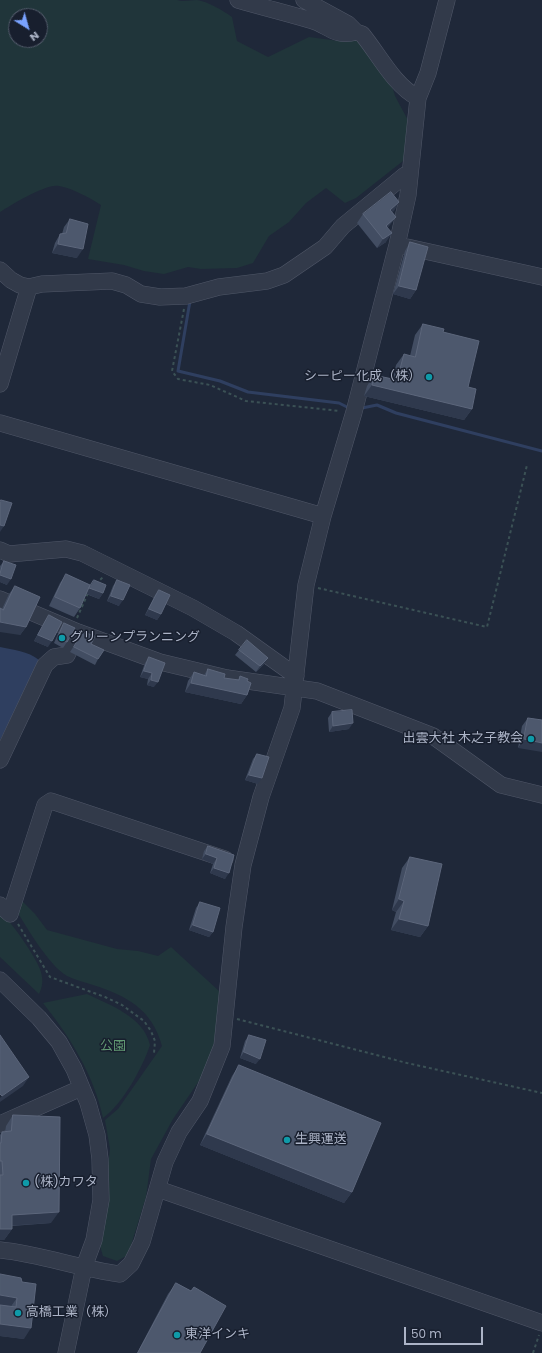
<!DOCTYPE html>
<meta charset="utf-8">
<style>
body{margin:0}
#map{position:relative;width:542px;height:1353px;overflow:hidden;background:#1f2839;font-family:Poppins,sans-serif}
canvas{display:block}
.north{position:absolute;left:8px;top:8px;width:40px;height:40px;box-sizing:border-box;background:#181f2e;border:1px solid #535b6b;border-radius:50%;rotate:143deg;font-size:11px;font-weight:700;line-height:16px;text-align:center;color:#acb4c7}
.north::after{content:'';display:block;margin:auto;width:14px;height:18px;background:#79a2ff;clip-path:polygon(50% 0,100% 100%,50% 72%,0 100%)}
.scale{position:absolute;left:404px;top:1327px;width:79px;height:18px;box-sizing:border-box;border:2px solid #acb4c7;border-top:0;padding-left:5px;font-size:12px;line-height:14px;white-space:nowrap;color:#acb4c7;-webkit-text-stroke:3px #181f2e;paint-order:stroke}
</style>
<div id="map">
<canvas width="542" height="1353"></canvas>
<div class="north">N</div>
<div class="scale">50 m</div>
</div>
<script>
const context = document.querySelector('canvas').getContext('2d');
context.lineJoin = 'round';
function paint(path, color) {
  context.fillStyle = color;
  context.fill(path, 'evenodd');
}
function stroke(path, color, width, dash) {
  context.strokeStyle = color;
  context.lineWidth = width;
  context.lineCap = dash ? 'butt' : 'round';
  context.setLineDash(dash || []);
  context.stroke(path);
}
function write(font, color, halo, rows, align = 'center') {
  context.font = font + ' Poppins,"Noto Sans JP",sans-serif';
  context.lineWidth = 3;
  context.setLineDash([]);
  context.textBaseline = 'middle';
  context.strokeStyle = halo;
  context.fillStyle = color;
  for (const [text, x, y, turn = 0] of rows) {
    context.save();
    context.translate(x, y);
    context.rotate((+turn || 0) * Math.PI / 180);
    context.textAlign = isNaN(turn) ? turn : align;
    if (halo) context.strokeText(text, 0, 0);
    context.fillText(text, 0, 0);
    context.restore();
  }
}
const green = new Path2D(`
 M0,0H177C183,2 190,0 197,0C209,2 222,10 232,17L237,41L268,57L309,37L339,41L366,35L386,65L395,96L410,124L408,146L403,161L356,198L345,203L326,188L306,203L289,222L269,236L253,263L237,268L201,269L188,267L164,274L144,271L124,265L88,259L101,205C88,197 74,189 59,186C47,183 11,205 0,212ZM16,16H40V40H16Z
 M20,899L35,914L47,930L117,949L138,951L158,956L171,947L219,991L220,1021L213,1048L201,1078L173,1119L151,1159L146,1197L128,1255L117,1261L103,1256L97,1236L104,1197L110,1149L105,1120L118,1109L162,1046C152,1009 127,996 93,985C85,982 75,980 67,976C48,965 24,923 12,903Z
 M0,912C11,921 37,958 41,972C43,980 43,986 39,994L0,957Z
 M87,994C110,1005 144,1017 150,1045C143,1067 122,1105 103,1118C94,1075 70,1037 43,1003Z`);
const water = new Path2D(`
 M0,647C13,650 28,651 39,660L38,668L0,740Z`);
const stream = new Path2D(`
 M190,301L178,371L220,381L248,392L339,403L347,407
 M362,408L377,405L396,413L542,451`);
const path = new Path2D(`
 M184,309L172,371L178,379L210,385L246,401L340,411
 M96,584L103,577
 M318,588L487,627L527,465
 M77,618L88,593
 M18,924L50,977L105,997L122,1005L144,1021L151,1031L155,1041L154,1053
 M237,1019L407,1063L542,1093
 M533,1353L539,1335`);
const minor = new Path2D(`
 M238,0C262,7 286,13 310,20C329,25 334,38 356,32
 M304,0L348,24L356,32L362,34C380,56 393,84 418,98
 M407,247L542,277
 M0,270L11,280L20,285L29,287L42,284L112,281L126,285L141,294L160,297L186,296L219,287L267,281L284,275L325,247L343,226L405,175H410
 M0,384L29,287
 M0,423L323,516
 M0,550L9,554L66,549L82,553L193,608L236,633L296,676
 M0,599L78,632L160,662L227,678L317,691L433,736L501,785L542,795
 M0,760L45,665L54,657L67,655L78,632
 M0,905L10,914L45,805L51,801L225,859
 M0,980L39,1018L59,1042L74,1069L88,1103L97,1135L100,1159L101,1200L94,1240L84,1267L66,1353
 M0,1124L81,1088
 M158,1189L542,1323
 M0,1250C41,1254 80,1269 120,1274L131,1264L142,1242L165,1162L179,1132L200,1101L222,1046L234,927L243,865L261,797L292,708L306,585L323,516L354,412L397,245L408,195L418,98L428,73L447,0`);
const wall = new Path2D(`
 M399,202L392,212L396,217L387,228L386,242L377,248L357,223L363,214Z
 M70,219L77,258L52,253L55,243L60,234H62L64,227Z
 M410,242L416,290L410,299L393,294L405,251Z
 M423,324L443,332L468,387L472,409L464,420L364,396L367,386L374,375L393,379L396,365L404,354L410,356L415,335Z
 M4,561L7,585L0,582V566Z
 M66,574L103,593L99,599L86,594L80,608L74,617L49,606L60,583Z
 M117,580L119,606L107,601L113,586Z
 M15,586L26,627L20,635L2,609L9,594Z
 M159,590L161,614L157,620L145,615L155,595Z
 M49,615L48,647L34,641L45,621Z
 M64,623L67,642L63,648L54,643L60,629Z
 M83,632L98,659L95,665L70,652Z
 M239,650L264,664L256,672L235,655Z
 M149,657L154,687L147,685L148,679L140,677L145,663Z
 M208,669L224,678L238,680L240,676L247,681V695L241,704L185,692L188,681L194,672L204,675Z
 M332,712L349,729L329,732L328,718Z
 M528,718L542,720L518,748L522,726Z
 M257,754L258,784L245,780L253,759Z
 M208,846L234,855L225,879L210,873L213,864L202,859L204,851Z
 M410,857L428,926L420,937L391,930L396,912L392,910L402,868Z
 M200,902L213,932L209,937L189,930L196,908Z
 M249,1035L256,1064L240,1058L245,1041Z
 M239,1065L352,1192L344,1203L200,1145L232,1076Z
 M13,1115L51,1223L12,1226V1229L4,1240H0V1135L2,1132H5L6,1126Z
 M21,1278L24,1339L0,1336Z
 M176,1283L191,1291L194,1287L200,1353H137L168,1294Z`);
const shadedWall = new Path2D(`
 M399,202L394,211L384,218L390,210Z
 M396,217L390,225L380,235L386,226Z
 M392,233L386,242L377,248L383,239Z
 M58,244L83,249L77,258L52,253Z
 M399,286L416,290L410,299L393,294Z
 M372,385L472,409L464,420L364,396Z
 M0,525L4,526L0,532Z
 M0,575L11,579L7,585L0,582Z
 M89,588L103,593L99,599L85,593Z
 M111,596L123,600L119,606L107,601Z
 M149,609L161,614L157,620L145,615Z
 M0,622L26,627L20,635L0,632Z
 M38,635L52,641L48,647L34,641Z
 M268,658L264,664L256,672L260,666Z
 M144,671L152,673L148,679L140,677Z
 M151,680L158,682L154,687L147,685Z
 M191,683L247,695L241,704L185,692Z
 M353,723L349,729L329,732L333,726Z
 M524,739L542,743V752L518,748Z
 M249,775L262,778L258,784L245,780Z
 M206,854L217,858L213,864L202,859Z
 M214,868L229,873L225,879L210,873Z
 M399,899L404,901L396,912L392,910Z
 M399,919L428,926L420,937L391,930Z
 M193,925L213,932L209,937L189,930Z
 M244,1052L260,1059L256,1064L240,1058Z
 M29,1077L23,1086L0,1102V1098L2,1096Z
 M207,1134L352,1192L344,1203L200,1145Z
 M59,1212L51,1223L4,1226L12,1215Z
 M0,1229H12L4,1240H0Z
 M0,1295L17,1298L9,1309L0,1307Z
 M0,1324L31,1328L24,1339L0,1336Z`);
const building = new Path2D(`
 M391,192L399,202L390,210L396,217L386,226L392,233L383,239L363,214Z
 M70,219L88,224L83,249L58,244L60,234L66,233Z
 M410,242L428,247L416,290L399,286Z
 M423,324L444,329L443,332L479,341L468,387L476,389L472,409L372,385L374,375L397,380L404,354L415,357Z
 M1,500L12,503L4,526L0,525V502Z
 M4,561L16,565L11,579L0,575Z
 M66,574L90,585L80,608L55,597Z
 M94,580L106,585L103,593L89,588Z
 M117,580L130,585L123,600L111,596Z
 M15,586L40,597L26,627L0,622V608L3,610Z
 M159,590L170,595L161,614L149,609Z
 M49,615L62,622L52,641L38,635Z
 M64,623L75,628L67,642L58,638Z
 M83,632L95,636L91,644L104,650L98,659L74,647Z
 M247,640L268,658L260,666L239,650Z
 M149,657L165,663L158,682L151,680L152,673L144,671Z
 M208,669L225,674L224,678L239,680L240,676L248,679L247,681L251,683L247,695L191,683L194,672L206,676Z
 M352,710L353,723L333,726L332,712Z
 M528,718L542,720V743L524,739Z
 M257,754L269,757L262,778L249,775Z
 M208,846L234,855L229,873L214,868L217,858L206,854Z
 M410,857L442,864L428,926L399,919L404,901L399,899Z
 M200,902L220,908L213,932L193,925Z
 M0,1035L29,1077L2,1096L0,1094Z
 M249,1035L266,1040L260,1059L244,1052Z
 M239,1065L381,1123L352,1192L207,1134Z
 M13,1115L60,1117L59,1212L12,1215V1229H0V1175H3L2,1161H0V1143H1L2,1132L11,1131Z
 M0,1274L21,1278L22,1282L36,1284L31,1328L0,1324V1305L16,1307L17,1298L0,1295Z
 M176,1283L191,1291L194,1287L226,1306L200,1353H138Z`);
const markers = [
 [429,377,4,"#0f9aa8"],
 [62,638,4,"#0f9aa8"],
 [531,739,4,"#0f9aa8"],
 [287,1140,4,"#0f9aa8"],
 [26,1183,4,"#0f9aa8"],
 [18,1313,4,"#0f9aa8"],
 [177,1335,4,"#0f9aa8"]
];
const poiNames = [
 ["シーピー化成（株）",421,377,"right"],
 ["グリーンプランニング",70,638],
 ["出雲大社 木之子教会",523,739,"right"],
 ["生興運送",295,1140],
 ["(株)カワタ",34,1183],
 ["高橋工業（株）",26,1313],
 ["東洋インキ",185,1335]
];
const parkNames = [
 ["公園",113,1047]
];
paint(green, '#20353a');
paint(water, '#2f3f60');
stroke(stream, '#2f3f60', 3);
stroke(minor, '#505768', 17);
stroke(path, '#3b5155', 2, [3, 3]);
stroke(minor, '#323a4a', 16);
paint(wall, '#424d62');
paint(shadedWall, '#2f394d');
paint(building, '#4d586d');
stroke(building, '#5c667b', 1);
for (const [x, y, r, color] of markers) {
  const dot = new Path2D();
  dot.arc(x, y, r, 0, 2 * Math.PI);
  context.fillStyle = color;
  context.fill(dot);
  stroke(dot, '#181f2e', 1.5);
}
write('13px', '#acb4c7', '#181f2e', poiNames, 'left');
write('13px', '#629973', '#181f2e', parkNames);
</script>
